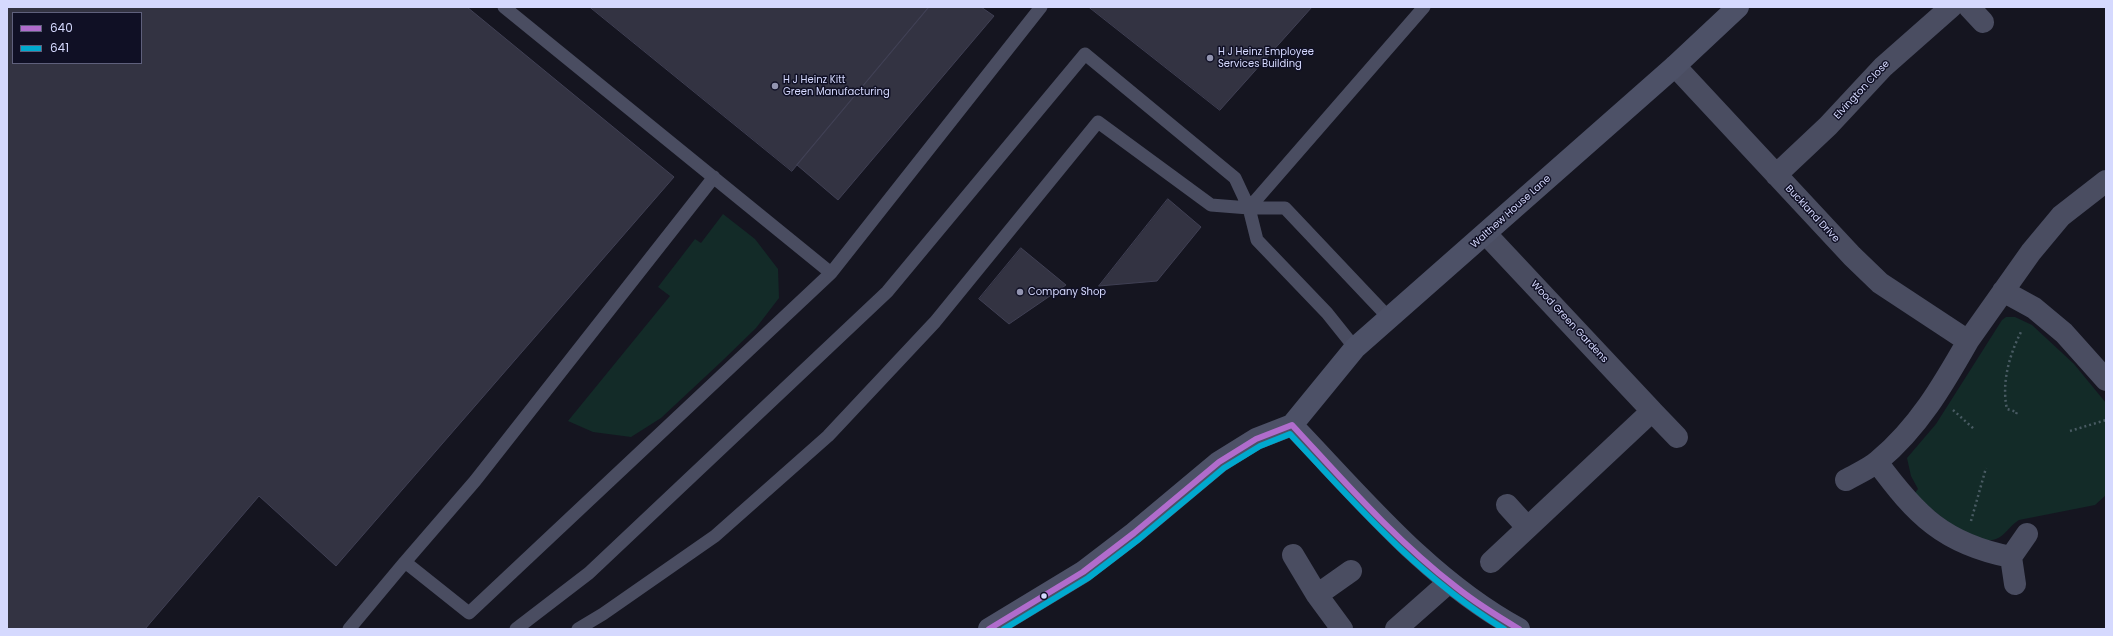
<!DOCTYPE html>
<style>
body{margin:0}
#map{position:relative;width:2113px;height:636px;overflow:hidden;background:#151520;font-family:Poppins,sans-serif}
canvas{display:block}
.frame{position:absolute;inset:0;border:8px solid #d5d9fe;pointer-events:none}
.legend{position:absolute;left:12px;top:12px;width:130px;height:52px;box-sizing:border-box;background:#101025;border:1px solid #5f607c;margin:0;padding:5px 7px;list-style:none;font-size:12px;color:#d5d9fe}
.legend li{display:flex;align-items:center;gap:8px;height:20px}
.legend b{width:20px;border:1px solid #5f607c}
</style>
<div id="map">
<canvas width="2113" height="636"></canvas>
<div class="frame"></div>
<ul class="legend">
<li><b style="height:5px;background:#b06ccc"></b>640</li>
<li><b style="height:5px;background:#00a9ce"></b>641</li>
</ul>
</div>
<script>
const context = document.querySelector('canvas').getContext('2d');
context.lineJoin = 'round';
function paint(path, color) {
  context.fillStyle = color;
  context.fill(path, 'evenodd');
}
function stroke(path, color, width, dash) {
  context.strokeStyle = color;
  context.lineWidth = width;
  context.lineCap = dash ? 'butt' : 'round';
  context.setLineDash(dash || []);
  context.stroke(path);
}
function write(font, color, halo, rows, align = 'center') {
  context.font = font + ' Poppins,sans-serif';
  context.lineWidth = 3;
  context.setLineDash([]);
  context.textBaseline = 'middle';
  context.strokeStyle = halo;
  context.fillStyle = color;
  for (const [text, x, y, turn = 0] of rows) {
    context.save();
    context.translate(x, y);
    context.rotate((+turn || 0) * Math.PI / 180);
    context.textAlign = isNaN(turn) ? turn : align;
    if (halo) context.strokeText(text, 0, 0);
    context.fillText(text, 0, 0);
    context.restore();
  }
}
const green = new Path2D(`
 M723,214L755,239L778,269L779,298L756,328L721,362L661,418L631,437L593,432L568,421L670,296L658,287L695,239L701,243Z
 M2006,317H2015L2032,325L2074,364L2106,403V495L2095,505L2019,520C2010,525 2005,536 1996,539C1973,548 1931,508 1914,494L1918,489L1911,476L1907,458L1936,424L2002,320Z`);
const building = new Path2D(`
 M7,7H467L674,177L336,566L259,496L145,629H7ZM13,13H141V63H13Z
 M590,7H929L792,171Z
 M929,7H981L994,16L838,200L797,165Z
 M1089,7H1312L1220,110Z
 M1168,199L1201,227L1157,281L1099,286Z
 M1021,248L1066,285L1009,324L979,299Z`);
const path = new Path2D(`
 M1953,410L1974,429
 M2016,414L2017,412L2007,409C2001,382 2010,353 2022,330
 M2070,431L2106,420
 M1971,521L1986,468`);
const lane = new Path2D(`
 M504,7L831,273
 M1249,208L1424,7
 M1355,348L1327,313L1257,240L1249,208H1285L1390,319
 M405,562L475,481L714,177
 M349,629L405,562L469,613L831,273L1041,7
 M516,629L589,573L887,292L1085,54L1235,178L1249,208
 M578,629L603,614L715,536L828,436L935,322L1098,122L1211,205L1249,208`);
const street = new Path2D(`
 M1969,7L1983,22
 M1675,66L1852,256L1880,283L1968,341L2031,252L2061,216L2106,181
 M1776,175L1828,126L1883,67L1951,7
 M1486,234L1652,411L1491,562
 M2003,291L2034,308L2064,333L2106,380
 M1652,411L1677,437
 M1877,462C1916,515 1944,544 2011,557
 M1846,480C1856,474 1869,469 1878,461C1918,428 1943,385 1968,341
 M1507,505L1527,527
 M1293,555L1317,595L1342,629
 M2015,584L2011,557L2027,534
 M1317,595L1351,571
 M1396,629L1448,583`);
const secondary = new Path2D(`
 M1292,425C1362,498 1429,580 1519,629
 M989,629L1083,572L1134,533L1219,462L1256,439L1292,425L1355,348L1675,66L1738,7`);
const bus1 = new Path2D(`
 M989,629L1083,572L1134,533L1219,462L1256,439L1292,425C1344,481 1395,540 1456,587C1476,603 1497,616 1519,629`);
const bus2 = new Path2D(`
 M1004,629L1088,578L1139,539L1224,468L1260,446L1290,434C1356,505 1420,578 1504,629`);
const markers = [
 [1210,58,4,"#9294b0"],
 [775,86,4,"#9294b0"],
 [1020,292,4,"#9294b0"],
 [1044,596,3.5,"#d5d9fe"]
];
const poiNames = [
 ["H J Heinz Employee",1218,52],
 ["Services Building",1218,64],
 ["H J Heinz Kitt",783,80],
 ["Green Manufacturing",783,92],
 ["Company Shop",1028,292]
];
const streetNames = [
 ["Elvington Close",1862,90,-47],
 ["Walthew House Lane",1511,212,-42],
 ["Buckland Drive",1812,214,47],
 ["Wood Green Gardens",1569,322,47]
];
paint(green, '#132b28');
paint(building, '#333342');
stroke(building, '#404054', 1);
stroke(path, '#495b63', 2.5, [2, 3]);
stroke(lane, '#4a4d61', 13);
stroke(street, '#4a4d61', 22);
stroke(secondary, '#4d5167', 22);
stroke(bus1, '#b06ccc', 6);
stroke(bus2, '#00a9ce', 6);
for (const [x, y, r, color] of markers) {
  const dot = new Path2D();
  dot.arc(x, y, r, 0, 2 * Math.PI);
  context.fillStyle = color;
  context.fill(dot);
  stroke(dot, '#101025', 1.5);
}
write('10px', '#d5d9fe', '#101025', poiNames, 'left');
write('10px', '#d5d9fe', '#101025', streetNames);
</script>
